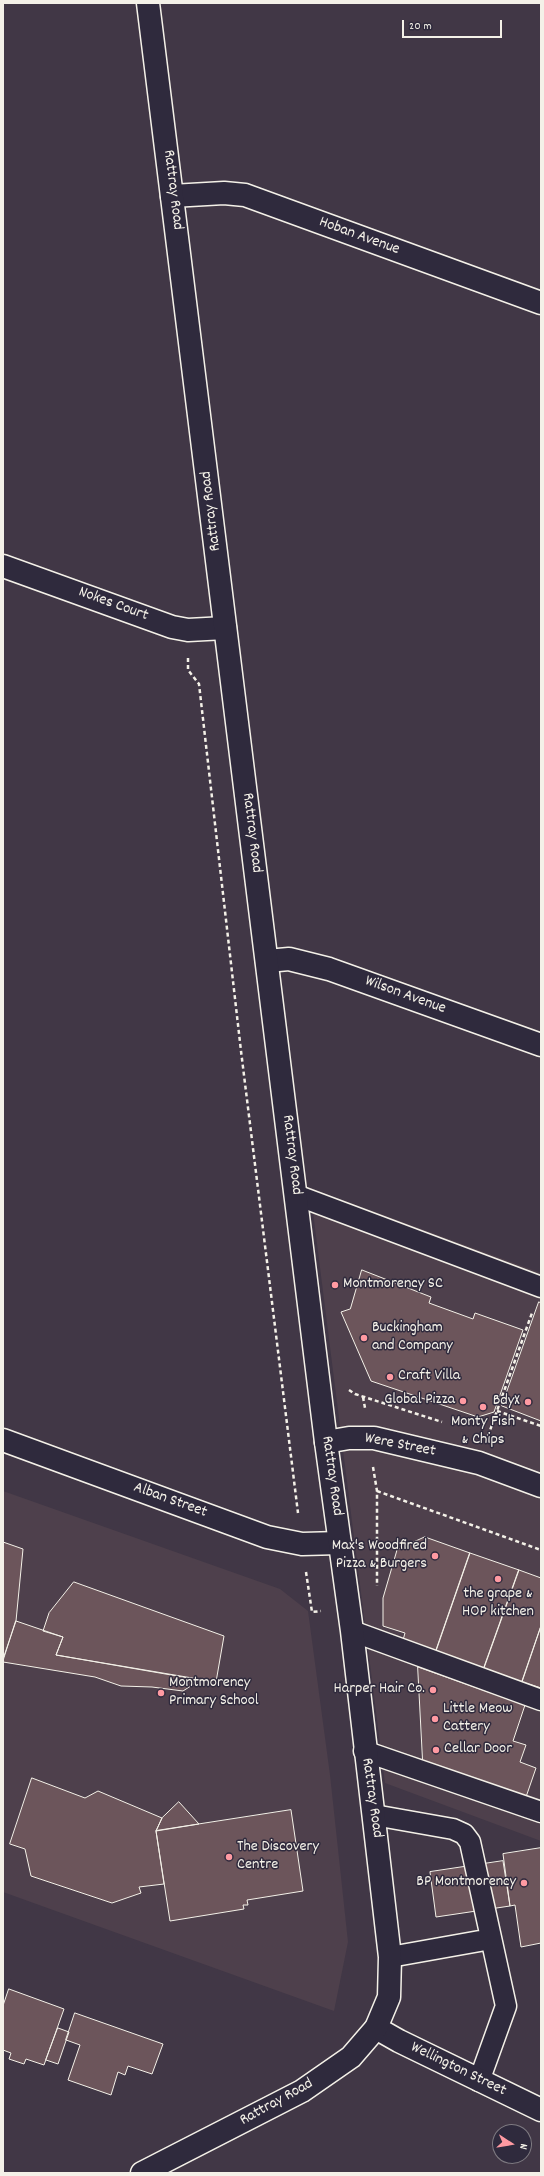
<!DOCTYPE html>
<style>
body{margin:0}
#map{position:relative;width:544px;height:2176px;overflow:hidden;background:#413746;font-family:Dekko,sans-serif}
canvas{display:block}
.frame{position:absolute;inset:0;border:4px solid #f4f1e8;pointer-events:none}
.north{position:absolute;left:492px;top:2124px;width:40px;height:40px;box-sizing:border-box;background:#2f2a3d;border:1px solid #7e7a81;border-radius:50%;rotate:102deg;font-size:11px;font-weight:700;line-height:16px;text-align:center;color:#f4f1e8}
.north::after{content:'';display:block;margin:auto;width:14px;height:18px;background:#ff9aa2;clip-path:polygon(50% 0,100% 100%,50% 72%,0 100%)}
.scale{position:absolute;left:402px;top:20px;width:100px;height:18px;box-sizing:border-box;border:2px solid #f4f1e8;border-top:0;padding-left:5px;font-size:12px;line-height:14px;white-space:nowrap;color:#f4f1e8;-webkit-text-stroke:3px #2f2a3d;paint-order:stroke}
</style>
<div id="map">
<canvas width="544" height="2176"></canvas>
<div class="frame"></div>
<div class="north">N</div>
<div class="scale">20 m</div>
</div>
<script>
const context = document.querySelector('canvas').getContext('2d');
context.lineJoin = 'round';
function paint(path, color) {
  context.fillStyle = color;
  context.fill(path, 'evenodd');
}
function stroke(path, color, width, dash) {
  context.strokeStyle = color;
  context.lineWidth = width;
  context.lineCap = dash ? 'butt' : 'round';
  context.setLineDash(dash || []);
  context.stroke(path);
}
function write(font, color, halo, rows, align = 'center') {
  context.font = font + ' Dekko,sans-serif';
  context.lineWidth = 3;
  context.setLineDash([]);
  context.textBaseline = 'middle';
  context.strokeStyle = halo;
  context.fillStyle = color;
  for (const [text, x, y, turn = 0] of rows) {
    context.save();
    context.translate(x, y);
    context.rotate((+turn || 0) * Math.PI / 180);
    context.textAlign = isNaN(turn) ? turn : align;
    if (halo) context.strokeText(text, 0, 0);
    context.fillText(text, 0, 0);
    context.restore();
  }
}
const built = new Path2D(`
 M310,1188L541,1273V1841L385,1783Z
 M3,1491L280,1589L308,1611L330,1775L348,1942L334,2011L3,1892Z`);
const building = new Path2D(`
 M362,1270L431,1297L429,1303L473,1319L475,1313L523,1330L494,1412L478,1417L371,1381L341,1312L350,1309Z
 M539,1302L541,1303V1421L502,1406Z
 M425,1537L470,1553L436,1651L403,1640L405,1633L383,1626V1598L397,1550Z
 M3,1542L23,1549L16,1621L3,1659Z
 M470,1553L519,1570L484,1668L436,1651Z
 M519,1570L541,1578V1626L522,1682L484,1668Z
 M74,1582L224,1636L216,1682L56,1655L63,1637L43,1631L49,1613Z
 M16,1621L63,1637L56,1655L200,1680L183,1691L152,1687L121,1686L95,1677L3,1662Z
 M541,1626V1688L522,1682Z
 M418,1667L525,1705L513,1741L526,1745L520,1762L536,1768L526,1797L423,1762Z
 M32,1778L85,1798L98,1791L162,1818L156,1831L164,1884L139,1887L141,1893L112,1903L31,1876L25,1849L10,1844Z
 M179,1802L199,1824L156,1831L162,1818Z
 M291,1810L303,1891L247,1900L248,1905H243L244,1909L170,1921L156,1831Z
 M541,1848V1943L521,1947L515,1905L510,1906L503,1854Z
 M503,1861L510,1906L436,1917L430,1872Z
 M9,1989L64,2009L44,2065L26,2059L24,2064L9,2059L11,2053L3,2050V2006Z
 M75,2013L163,2044L152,2074L128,2066L125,2075L118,2072L111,2095L68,2080L80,2045L66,2040Z
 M58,2028L69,2032L58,2064L46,2060Z`);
const path = new Path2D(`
 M188,658V670L199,684L241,1051L298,1513
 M349,1390L355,1394L442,1422
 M363,1397L365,1408
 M497,1411L541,1426
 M488,1436L532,1313
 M373,1467L377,1491V1586
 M377,1491L541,1550
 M306,1572L312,1612L321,1611`);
const service = new Path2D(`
 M296,1195L541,1287
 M352,1631L541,1700
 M364,1751L541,1812
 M374,1815L453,1829L464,1834L470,1842L506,2006L479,2081
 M390,1957L491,1939`);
const minor = new Path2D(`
 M172,196L224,193L245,195L541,303
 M3,566L172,627L188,630L225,628
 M267,961L289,959L329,969L541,1045
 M3,1440L267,1537L302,1544L340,1543
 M326,1442L349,1438H374L479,1463L541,1486
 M376,2028L399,2041L541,2110`);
const tertiary = new Path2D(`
 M142,2173L302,2091L351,2057L376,2028L389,1997L390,1957L352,1631L326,1442L148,3`);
const markers = [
 [335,1285,4,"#ff9aa2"],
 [364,1338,4,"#ff9aa2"],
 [390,1377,4,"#ff9aa2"],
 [463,1401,4,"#ff9aa2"],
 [528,1402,4,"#ff9aa2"],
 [483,1407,4,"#ff9aa2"],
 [435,1556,4,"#ff9aa2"],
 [498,1579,4,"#ff9aa2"],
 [433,1690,4,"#ff9aa2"],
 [161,1693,4,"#ff9aa2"],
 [435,1719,4,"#ff9aa2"],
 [436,1750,4,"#ff9aa2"],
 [229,1857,4,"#ff9aa2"],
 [524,1883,4,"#ff9aa2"]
];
const streetNames = [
 ["Rattray Road",172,190,83],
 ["Hoban Avenue",359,237,20],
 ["Rattray Road",212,511,-97],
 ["Nokes Court",113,605,20],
 ["Rattray Road",251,833,83],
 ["Wilson Avenue",405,996,20],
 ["Rattray Road",291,1155,83],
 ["Were Street",400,1446,11],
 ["Rattray Road",331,1476,82],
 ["Alban Street",170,1501,20],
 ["Rattray Road",371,1798,82],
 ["Wellington Street",458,2070,26],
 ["Rattray Road",277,2103,-29]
];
const poiNames = [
 ["Montmorency SC",343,1285],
 ["Buckingham",372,1329],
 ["and Company",372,1347],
 ["Craft Villa",398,1377],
 ["Global Pizza",455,1401,"right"],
 ["BdyX",520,1402,"right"],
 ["Monty Fish",483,1423,"center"],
 ["& Chips",483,1441,"center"],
 ["Max's Woodfired",427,1547,"right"],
 ["Pizza & Burgers",427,1565,"right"],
 ["the grape &",498,1595,"center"],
 ["HOP kitchen",498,1613,"center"],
 ["Montmorency",169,1684],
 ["Primary School",169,1702],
 ["Harper Hair Co.",425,1690,"right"],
 ["Little Meow",443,1710],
 ["Cattery",443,1728],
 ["Cellar Door",444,1750],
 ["The Discovery",237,1848],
 ["Centre",237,1866],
 ["BP Montmorency",516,1883,"right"]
];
paint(built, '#4e404c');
paint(building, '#6c555b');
stroke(building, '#f4f1e8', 1);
stroke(service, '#f4f1e8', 23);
stroke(minor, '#f4f1e8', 25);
stroke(tertiary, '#f4f1e8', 25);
stroke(path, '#f4f1e8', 2.5, [4, 3]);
stroke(service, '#2f2a3d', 20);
stroke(minor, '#2f2a3d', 22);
stroke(tertiary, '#2f2a3d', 22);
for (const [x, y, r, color] of markers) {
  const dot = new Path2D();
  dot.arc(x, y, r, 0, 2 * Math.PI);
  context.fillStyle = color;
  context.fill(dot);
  stroke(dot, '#2f2a3d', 1.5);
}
write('16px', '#f4f1e8', '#2f2a3d', streetNames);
write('16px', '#f4f1e8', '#2f2a3d', poiNames, 'left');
</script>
